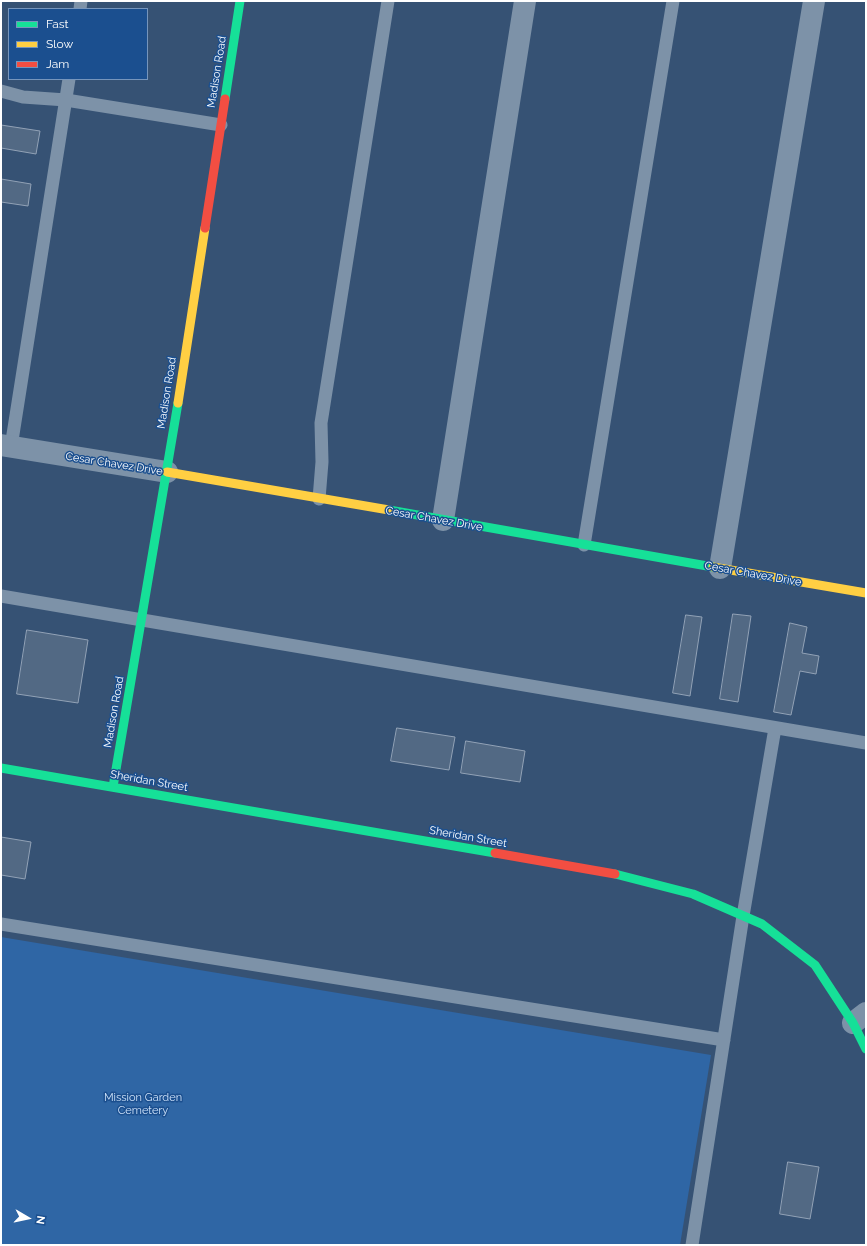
<!DOCTYPE html>
<style>
body{margin:0}
#map{position:relative;width:867px;height:1246px;overflow:hidden;background:#365274;font-family:Raleway,sans-serif}
canvas{display:block}
.frame{position:absolute;inset:0;border:2px solid #fff;pointer-events:none}
.legend{position:absolute;left:8px;top:8px;width:140px;height:72px;box-sizing:border-box;background:#1b4f8f;border:1px solid #7695bc;margin:0;padding:5px 7px;list-style:none;font-size:12px;color:#fff}
.legend li{display:flex;align-items:center;gap:8px;height:20px}
.legend b{width:20px;border:1px solid #7695bc}
.north{position:absolute;left:8px;top:1198px;width:40px;height:40px;-webkit-text-stroke:3px #1b4f8f;paint-order:stroke;rotate:99deg;font-size:11px;font-weight:700;line-height:16px;text-align:center;color:#fff}
.north::after{content:'';display:block;margin:auto;width:14px;height:18px;background:#fff;clip-path:polygon(50% 0,100% 100%,50% 72%,0 100%)}
</style>
<div id="map">
<canvas width="867" height="1246"></canvas>
<div class="frame"></div>
<ul class="legend">
<li><b style="height:5px;background:#16e098"></b>Fast</li>
<li><b style="height:5px;background:#ffcf43"></b>Slow</li>
<li><b style="height:5px;background:#f24e42"></b>Jam</li>
</ul>
<div class="north">N</div>
</div>
<script>
const context = document.querySelector('canvas').getContext('2d');
context.lineJoin = 'round';
function paint(path, color) {
  context.fillStyle = color;
  context.fill(path, 'evenodd');
}
function stroke(path, color, width, dash) {
  context.strokeStyle = color;
  context.lineWidth = width;
  context.lineCap = dash ? 'butt' : 'round';
  context.setLineDash(dash || []);
  context.stroke(path);
}
function write(font, color, halo, rows, align = 'center') {
  context.font = font + ' Raleway,sans-serif';
  context.lineWidth = 3;
  context.setLineDash([]);
  context.textBaseline = 'middle';
  context.strokeStyle = halo;
  context.fillStyle = color;
  for (const [text, x, y, turn = 0] of rows) {
    context.save();
    context.translate(x, y);
    context.rotate((+turn || 0) * Math.PI / 180);
    context.textAlign = isNaN(turn) ? turn : align;
    if (halo) context.strokeText(text, 0, 0);
    context.fillText(text, 0, 0);
    context.restore();
  }
}
const green = new Path2D(`
 M1,937L711,1055L680,1245H1Z`);
const building = new Path2D(`
 M1,125L40,131L36,154L1,148Z
 M1,179L31,184L28,206L1,202Z
 M733,614L751,616L738,702L720,699Z
 M686,615L702,617L690,696L673,693Z
 M790,623L807,627L802,653L819,656L816,674L800,671L791,715L774,712Z
 M27,630L88,640L78,703L17,694Z
 M397,728L455,737L449,770L391,761Z
 M466,741L525,751L520,782L461,773Z
 M1,837L31,842L25,879L1,875Z
 M788,1162L819,1167L810,1219L780,1214Z`);
const lane = new Path2D(`
 M80,9L81,1
 M1,91L23,97L66,100L221,125
 M11,447L69,79
 M319,499L322,462L321,423L388,1
 M584,545L673,1
 M1,596L866,743
 M1,924L724,1040
 M692,1245L743,916L775,728`);
const street = new Path2D(`
 M1,445L167,472
 M443,520L525,1
 M720,568L814,1
 M853,1023L866,1013`);
const fast = new Path2D(`
 M225,99L240,1
 M389,510L713,567
 M1,768L495,853
 M113,787L178,403
 M615,874L693,894L762,924L815,965L853,1023L866,1049`);
const slow = new Path2D(`
 M178,403L205,228
 M167,472L389,510
 M713,567L866,593`);
const jam = new Path2D(`
 M205,228L225,99
 M495,853L615,874`);
const streetNames = [
 ["Madison Road",217,72,-81],
 ["Madison Road",167,393,-81],
 ["Cesar Chavez Drive",114,464,9],
 ["Cesar Chavez Drive",434,519,10],
 ["Cesar Chavez Drive",753,574,10],
 ["Madison Road",114,712,-80],
 ["Sheridan Street",149,781,10],
 ["Sheridan Street",468,837,10]
];
const parkNames = [
 ["Mission Garden",143,1098],
 ["Cemetery",143,1111]
];
paint(green, '#2f66a5');
paint(building, '#526984');
stroke(building, '#92a2b6', 1);
stroke(lane, '#7d92a8', 13);
stroke(street, '#7d92a8', 22);
stroke(fast, '#16e098', 9);
stroke(slow, '#ffcf43', 9);
stroke(jam, '#f24e42', 9);
write('11px', '#fff', '#1b4f8f', streetNames);
write('11px', '#cfe3fa', '#1b4f8f', parkNames);
</script>
